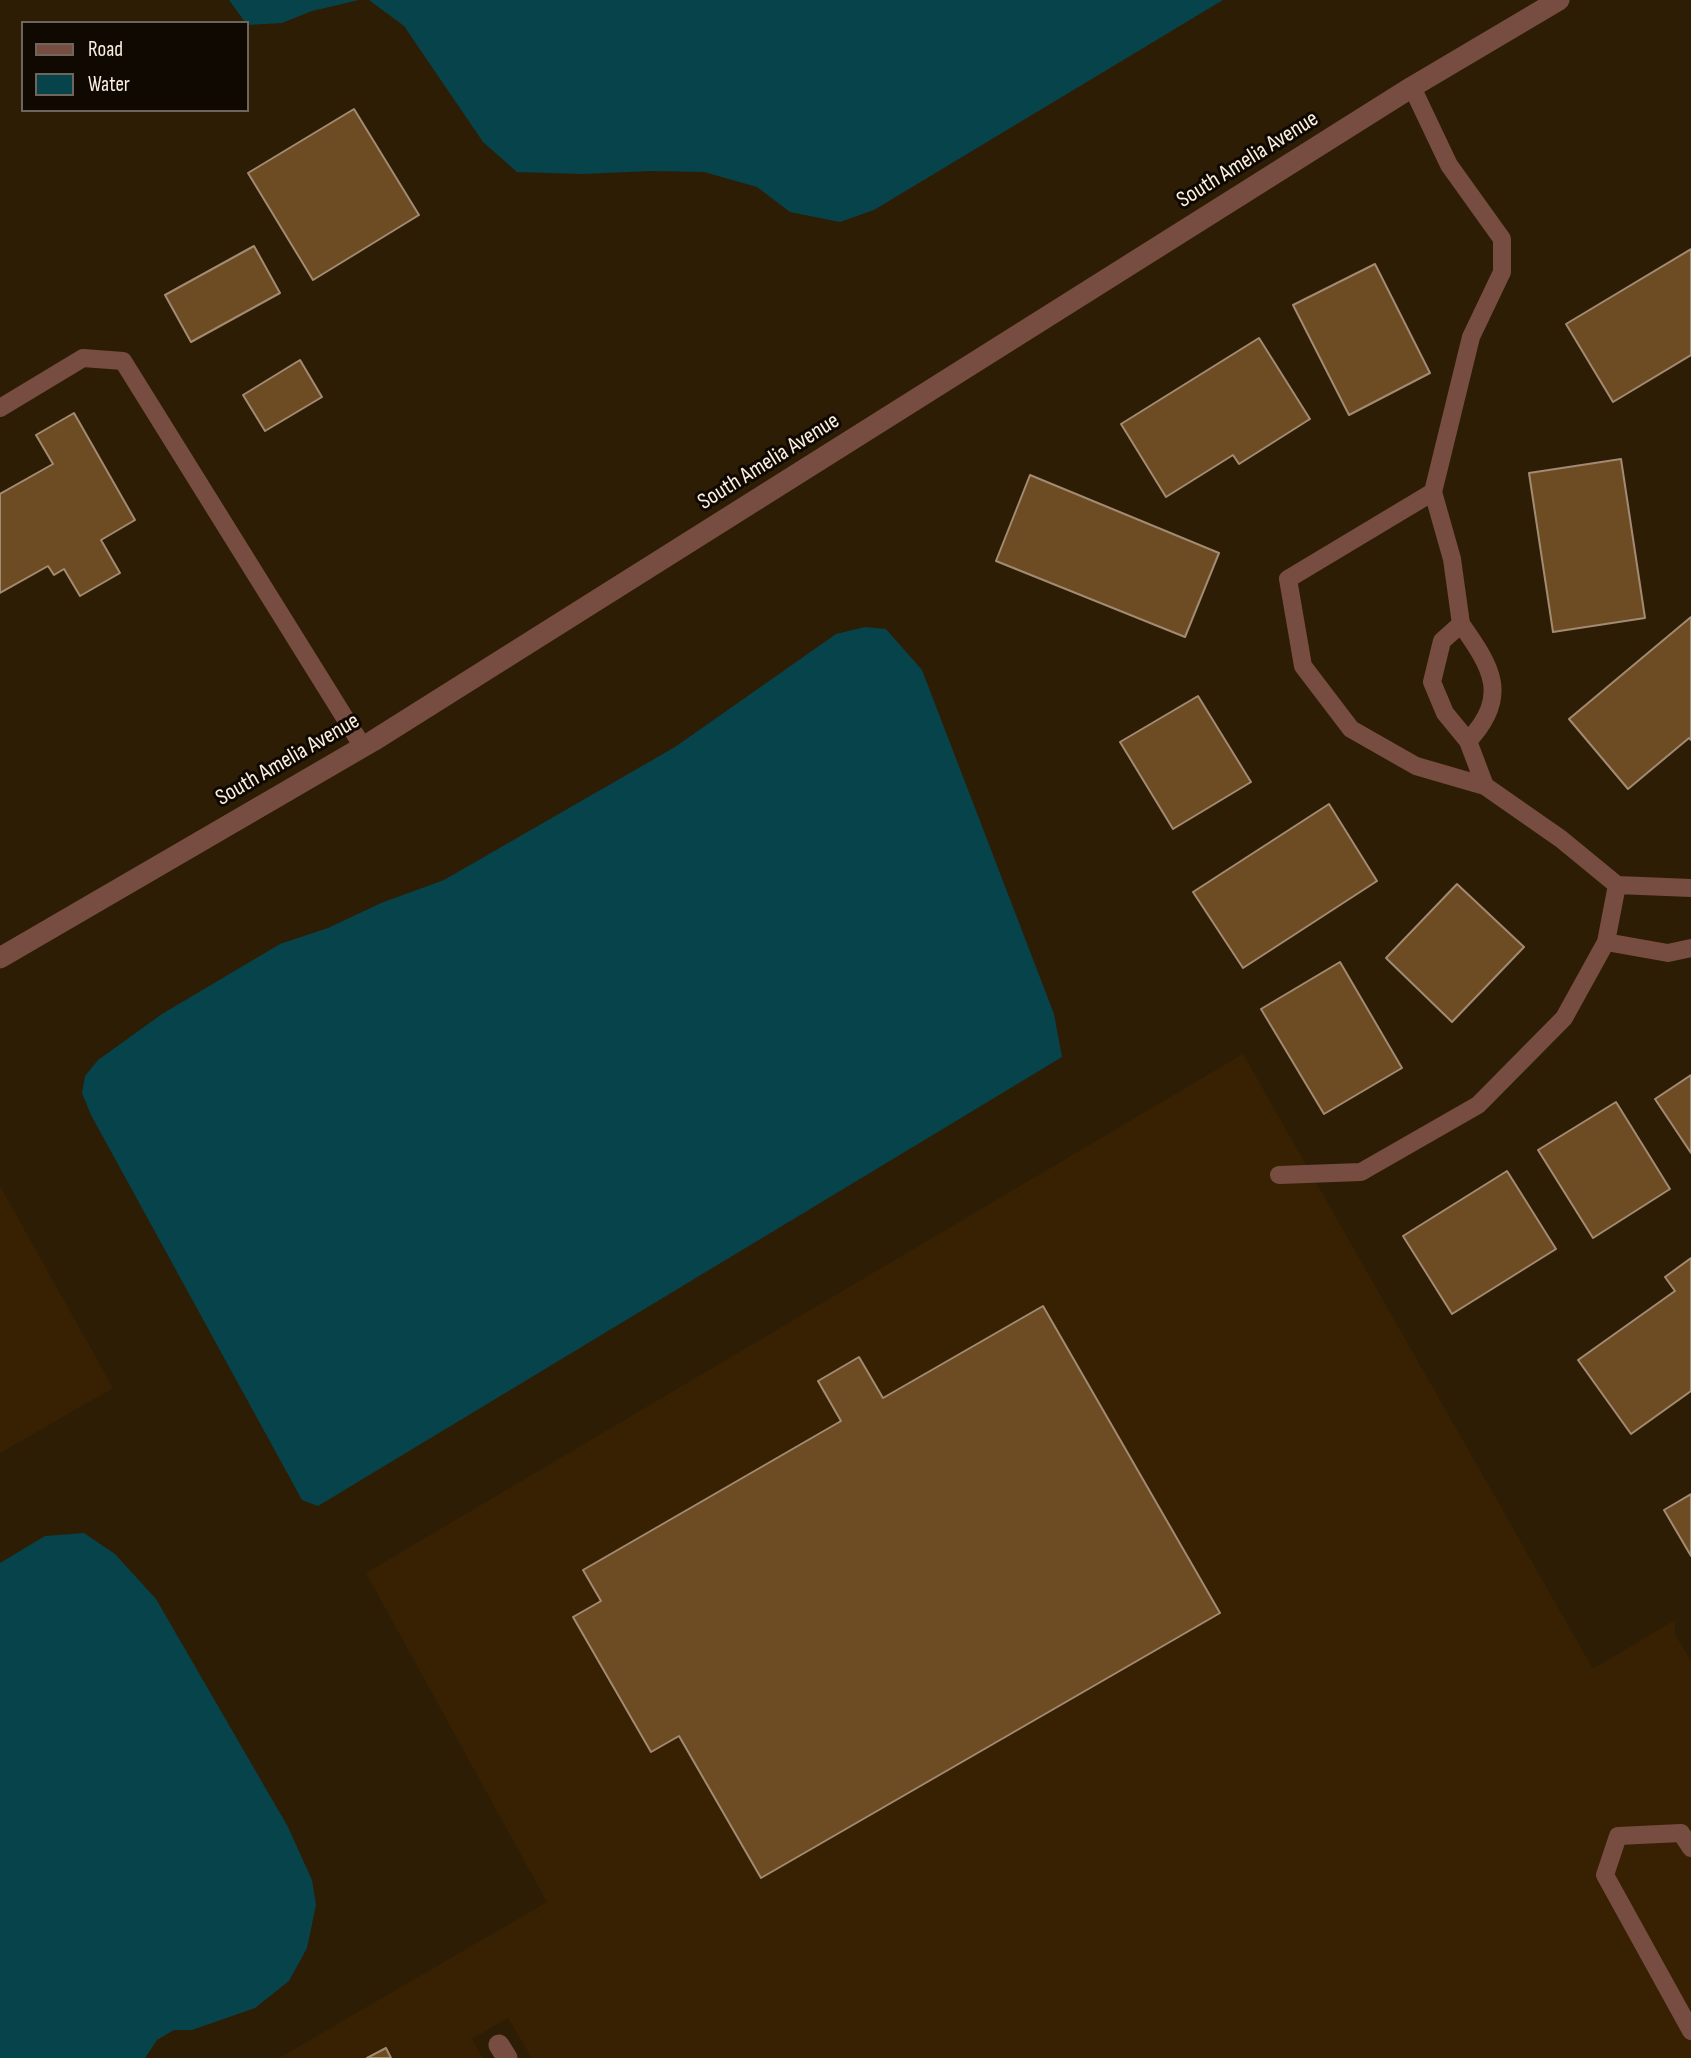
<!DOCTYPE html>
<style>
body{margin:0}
#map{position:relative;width:1691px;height:2058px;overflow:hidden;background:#2e1d05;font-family:"Sofia Sans Condensed",sans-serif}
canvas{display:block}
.legend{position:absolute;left:21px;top:21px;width:228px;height:91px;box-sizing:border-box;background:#100902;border:2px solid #6e655b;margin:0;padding:9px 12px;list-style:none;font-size:21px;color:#fbefe1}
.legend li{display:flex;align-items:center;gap:14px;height:35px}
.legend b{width:35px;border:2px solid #6e655b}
</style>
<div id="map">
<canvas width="1691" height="2058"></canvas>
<ul class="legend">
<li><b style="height:9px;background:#774d42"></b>Road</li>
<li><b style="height:19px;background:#06434a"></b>Water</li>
</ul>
</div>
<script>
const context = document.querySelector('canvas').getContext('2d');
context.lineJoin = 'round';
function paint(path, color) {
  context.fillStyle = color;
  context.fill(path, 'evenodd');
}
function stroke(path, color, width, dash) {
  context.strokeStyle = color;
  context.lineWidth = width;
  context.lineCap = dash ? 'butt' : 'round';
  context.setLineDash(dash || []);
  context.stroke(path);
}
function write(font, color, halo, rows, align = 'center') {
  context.font = font + ' "Sofia Sans Condensed",sans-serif';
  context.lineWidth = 6;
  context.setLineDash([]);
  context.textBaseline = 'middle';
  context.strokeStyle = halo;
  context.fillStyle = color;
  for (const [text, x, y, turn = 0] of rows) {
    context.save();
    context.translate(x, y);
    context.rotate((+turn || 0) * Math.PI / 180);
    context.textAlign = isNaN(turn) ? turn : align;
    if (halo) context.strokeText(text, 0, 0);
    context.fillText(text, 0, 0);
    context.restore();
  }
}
const built = new Path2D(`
 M1243,1054L1593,1669L1675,1620V1634L1691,1661V2058H532L508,2018L472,2039L483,2058H279L547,1902L366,1573Z
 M0,1186L113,1388L0,1453Z`);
const water = new Path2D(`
 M229,0H359L312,11L282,23L247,25Z
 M369,0H1223L874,210L840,222L790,212L757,187L704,172L650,171L582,174L517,172L483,142L404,26Z
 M865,627L886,629L922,670L1054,1014L1062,1057L318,1506L302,1500L91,1115L82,1093L85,1076L98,1060L162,1014L280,944L328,928L381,903L444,880L675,747L836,634Z
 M84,1533L115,1554L156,1599L288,1827L312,1880L316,1905L307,1948L289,1981L255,2008L192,2030H174L157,2040L145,2058H0V1563L45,1536Z`);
const building = new Path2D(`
 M354,109L419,215L313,280L248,173Z
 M254,246L280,293L191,342L165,295Z
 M1691,249V355L1613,402L1566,324Z
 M1375,264L1430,373L1349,415L1293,305Z
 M1259,338L1310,419L1239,464L1233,455L1166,497L1121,424Z
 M300,360L322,397L265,431L243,395Z
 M74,413L135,520L101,540L120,573L80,596L64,569L54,575L48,566L0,593V494L53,464L36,435Z
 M1621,459L1645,618L1553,632L1529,473Z
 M1030,475L1219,553L1185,637L996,561Z
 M1691,617V740L1689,738L1628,789L1569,719Z
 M1198,696L1251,782L1173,829L1120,742Z
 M1329,804L1377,881L1243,968L1193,892Z
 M1457,884L1524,947L1452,1022L1386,958Z
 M1340,962L1402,1068L1324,1114L1261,1009Z
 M1691,1075V1153L1655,1099Z
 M1616,1102L1670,1189L1593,1238L1538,1150Z
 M1507,1171L1556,1249L1452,1314L1403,1236Z
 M1691,1258V1391L1631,1434L1578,1360L1675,1291L1665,1277Z
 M1043,1306L1220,1613L761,1878L679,1736L651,1752L573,1617L601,1601L583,1570L841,1421L818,1381L859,1357L883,1398Z
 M1691,1494V1556L1664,1510Z
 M386,2048L391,2058H367Z`);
const service = new Path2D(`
 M1412,87L1449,165L1502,239V272L1471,337L1433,492L1288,579L1303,666L1351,729L1416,766L1485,786L1561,839L1617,885L1691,888
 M0,408L83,358L123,361L363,747
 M1433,492L1452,559L1461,624L1442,641L1432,682L1445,713L1468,741L1485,786
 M1461,624C1492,668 1510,696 1468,741
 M1606,942L1668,953L1691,948
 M1279,1175L1361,1172L1478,1105L1564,1018L1606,942L1617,885
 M1691,1848L1681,1833L1618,1836L1605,1875L1691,2031`);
const minor = new Path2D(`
 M499,2045L507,2058`);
const tertiary = new Path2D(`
 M0,958L373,741L1412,87L1559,0`);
const streetNames = [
 ["South Amelia Avenue",1248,160,-32],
 ["South Amelia Avenue",769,462,-32],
 ["South Amelia Avenue",288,760,-30]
];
paint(built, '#372102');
paint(water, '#06434a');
paint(building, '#6d4c23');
stroke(building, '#a28b72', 2);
stroke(service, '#774d42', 18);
stroke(minor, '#774d42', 21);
stroke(tertiary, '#774d42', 21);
write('23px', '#fbefe1', '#100902', streetNames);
</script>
